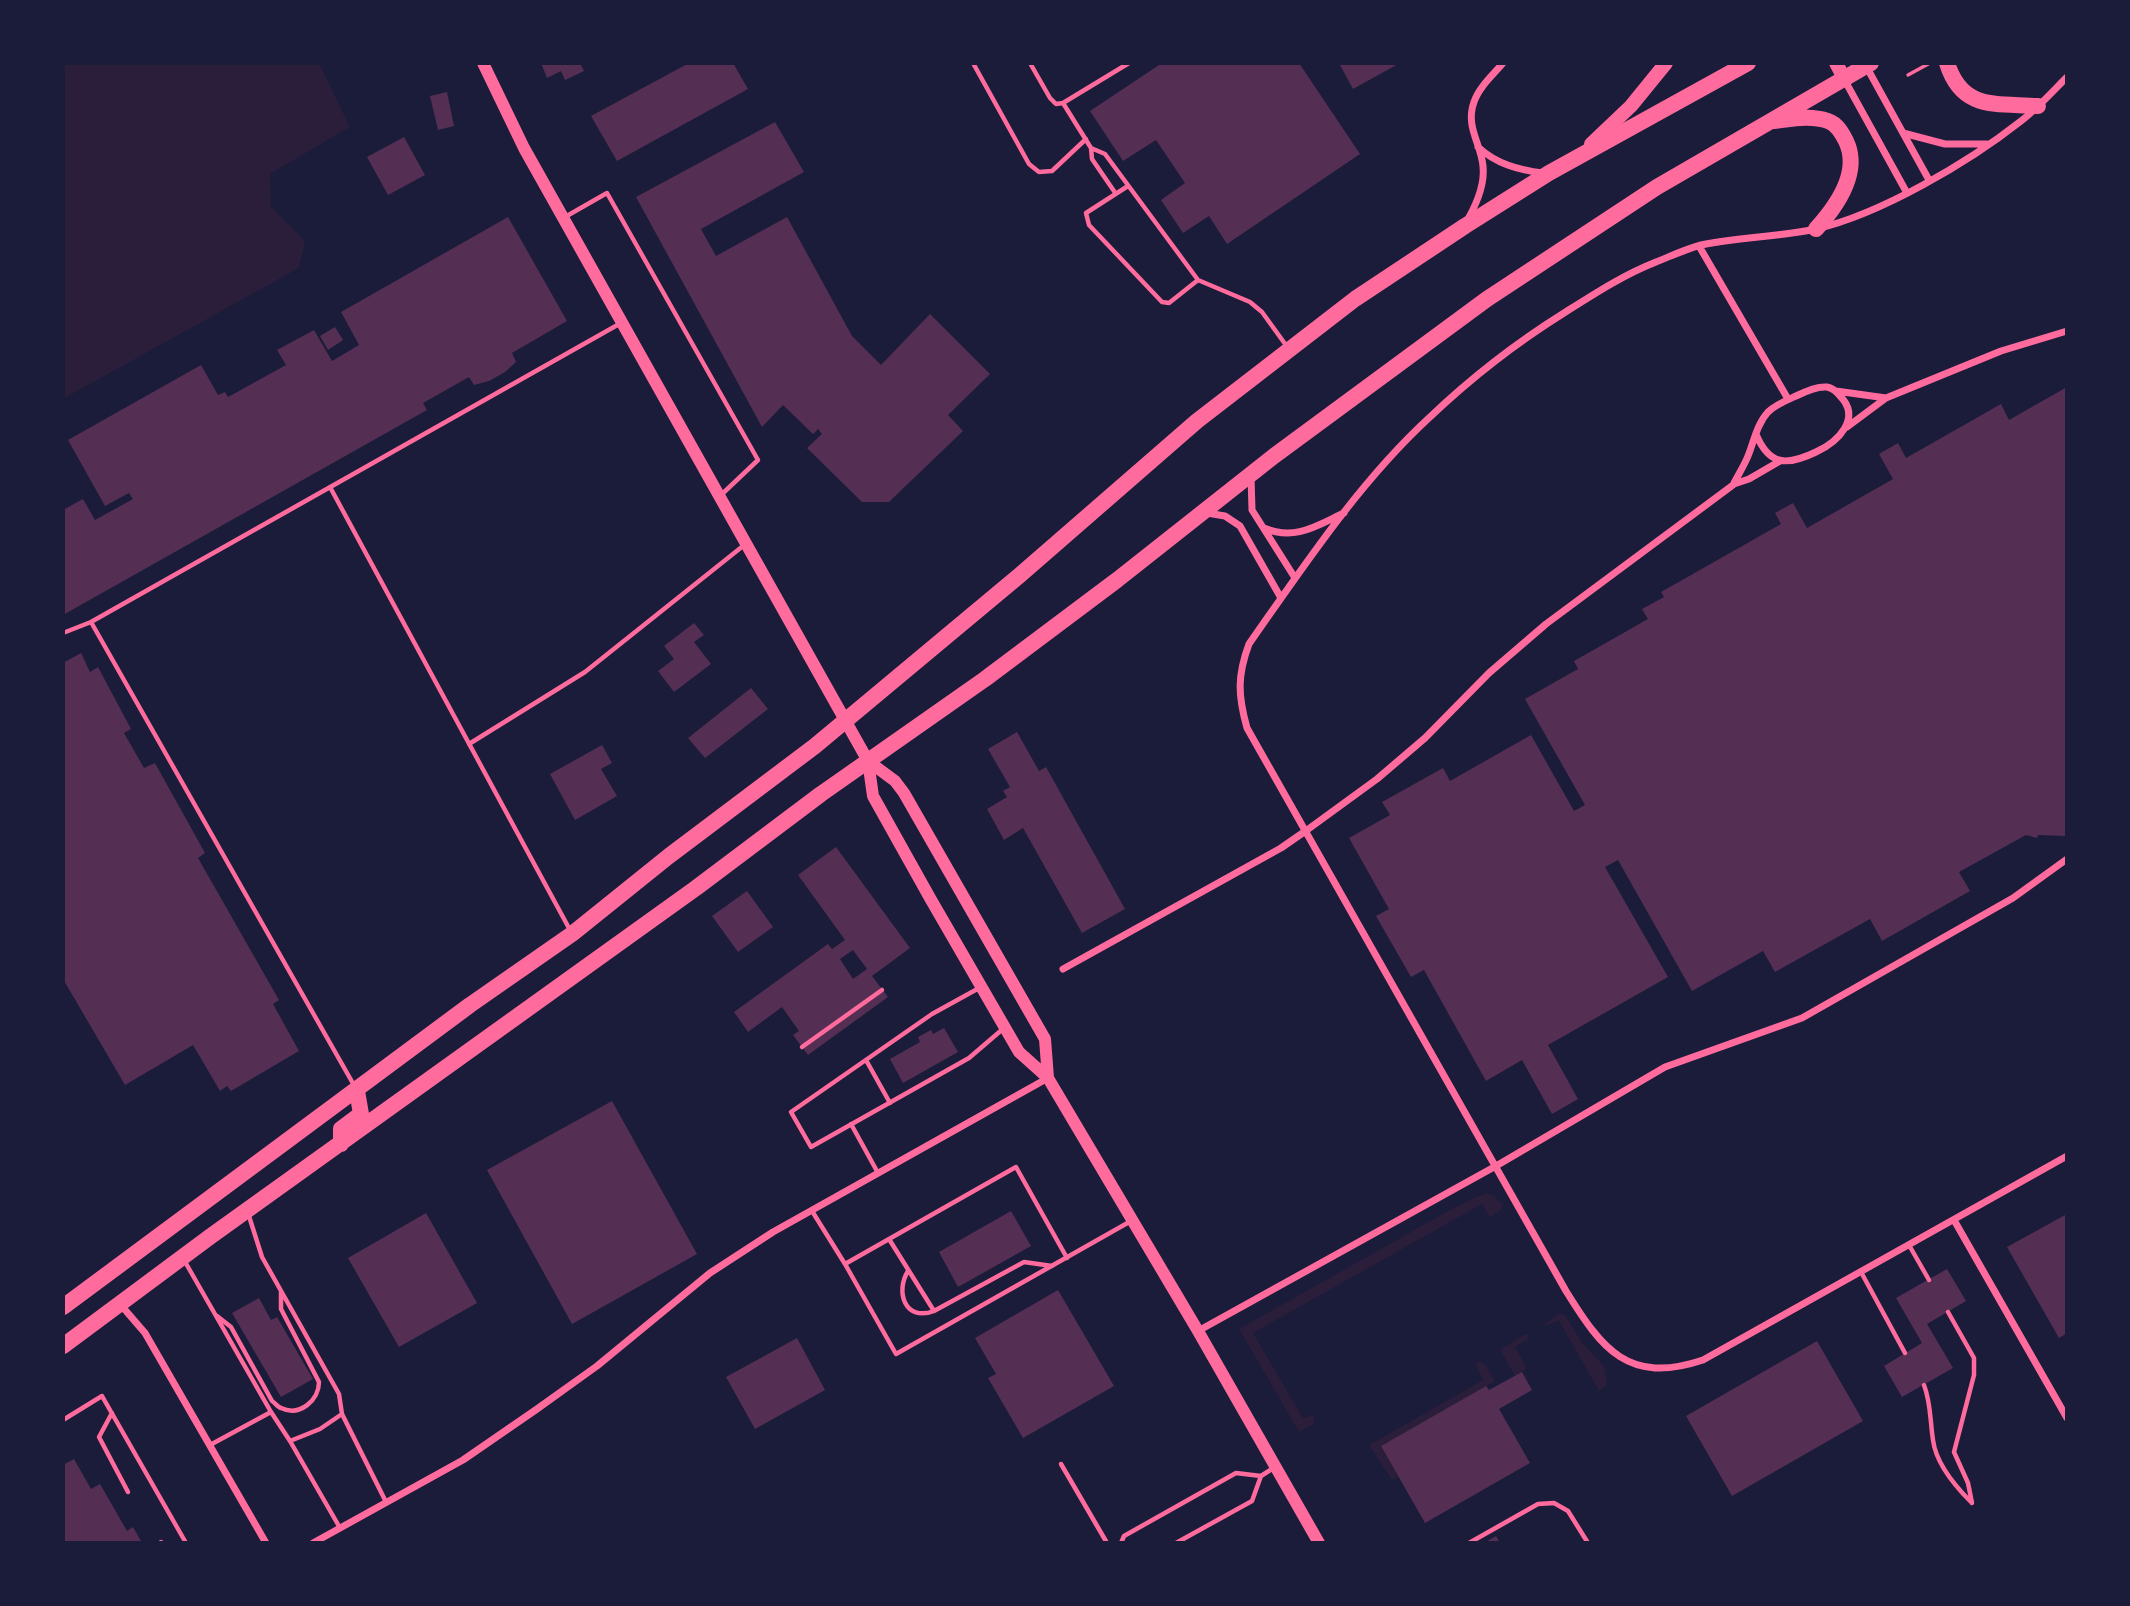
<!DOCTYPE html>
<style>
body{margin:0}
#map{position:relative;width:2130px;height:1606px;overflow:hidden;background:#1b1b3a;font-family:Georgia,serif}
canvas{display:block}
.frame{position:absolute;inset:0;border:65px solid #1b1b3a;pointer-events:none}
</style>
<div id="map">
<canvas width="2130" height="1606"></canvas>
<div class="frame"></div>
</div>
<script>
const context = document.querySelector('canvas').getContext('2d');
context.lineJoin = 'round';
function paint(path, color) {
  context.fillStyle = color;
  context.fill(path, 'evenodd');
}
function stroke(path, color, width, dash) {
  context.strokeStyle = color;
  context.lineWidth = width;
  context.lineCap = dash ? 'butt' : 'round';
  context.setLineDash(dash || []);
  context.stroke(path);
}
const green = new Path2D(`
 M63,63H319L350,127L270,174L271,207L305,241L299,268L63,399Z
 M1486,1193L1493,1195L1503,1205L1501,1210L1490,1217L1482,1204L1253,1333L1303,1418L1314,1415V1424L1299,1432L1239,1329L1457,1206Z
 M1561,1313L1565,1315L1583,1344L1604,1366L1607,1385L1599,1391L1559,1321L1545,1326L1544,1324Z
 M1524,1335H1528V1339L1515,1347L1527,1368L1515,1376L1500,1350Z
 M1479,1361L1486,1365L1495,1381L1381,1446L1398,1477L1392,1480L1369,1445L1483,1380L1475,1363Z`);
const building = new Path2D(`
 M541,63H580L584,71L565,80L561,71L547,78Z
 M689,63H733L748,89L617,161L591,116Z
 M1162,63H1299L1360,154L1227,244L1209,216L1183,233L1161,200L1185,183L1156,140L1123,161L1090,111Z
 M1339,63H1400L1353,89Z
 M447,92L454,126L438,130L430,96Z
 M775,122L804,172L701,229L716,256L787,217L852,336L881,365L930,314L990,374L948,415L963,431L889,502H862L807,448L822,434L818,429L813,434L783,405L762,427L636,197Z
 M404,137L425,175L388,195L367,157Z
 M508,217L567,321L512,353L516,362L505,372L489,381L474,385L469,377L423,403L427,410L63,615V510L83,499L95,520L133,499L129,493L105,506L68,440L201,365L218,395L225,392L228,397L286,365L277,350L314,330L332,361L359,345L341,312Z
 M335,327L343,340L328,350L320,336Z
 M2067,387V836L2038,835L2037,838L2026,835L1959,872L1970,891L1882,941L1870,919L1775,972L1763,951L1692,991L1618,860L1605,867L1668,977L1548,1045L1578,1099L1552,1114L1522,1060L1486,1081L1424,970L1411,977L1376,916L1389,909L1349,838L1390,815L1382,802L1443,768L1450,781L1531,735L1574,811L1585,805L1525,699L1578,669L1574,661L1648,619L1642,609L1664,597L1661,592L1781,524L1775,513L1793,503L1807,528L1893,479L1879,454L1898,443L1906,458L2001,404L2009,420Z
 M694,623L704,635L694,642L711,664L674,692L658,671L674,659L664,646Z
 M81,653L90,672L98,667L131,729L124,733L144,768L155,763L205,853L198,858L279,1000L273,1004L299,1051L231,1091L227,1086L220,1091L193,1045L125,1085L63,979V663Z
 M751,688L768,709L705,758L688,738Z
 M1017,732L1039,771L1046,767L1125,909L1082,933L1023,828L1004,840L987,809L1007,797L1003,791L1010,787L988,749Z
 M602,745L612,763L601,769L617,796L575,820L550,774Z
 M836,847L910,948L872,976L888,997L808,1055L793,1035L799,1031L782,1007L748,1032L734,1012L828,944L832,949L845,940L798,875ZM853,950L867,969L853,979L840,959Z
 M747,891L773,927L738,952L712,916Z
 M944,1028L958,1052L903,1083L890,1059L920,1042L918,1037L931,1030L933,1034Z
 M612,1101L697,1254L572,1324L487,1170Z
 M1011,1211L1031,1246L958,1287L939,1252Z
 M426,1213L477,1303L399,1347L348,1258Z
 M2067,1214V1333L2059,1338L2007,1247Z
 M1947,1269L1966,1301L1927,1324L1953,1368L1902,1397L1884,1366L1922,1343L1896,1298Z
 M1058,1290L1114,1386L1023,1438L988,1378L996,1374L975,1338Z
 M259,1298L271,1320L277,1317L313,1379L281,1397L232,1313Z
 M797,1338L825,1390L755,1429L726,1377Z
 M1817,1341L1863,1421L1732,1496L1686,1416Z
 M1522,1372L1532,1390L1499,1409L1530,1463L1425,1523L1381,1446L1486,1386L1489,1390Z
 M74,1459L91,1489L100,1484L127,1531L133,1527L142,1543H63V1465Z
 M1496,1536L1500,1543H1484Z`);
const path = new Path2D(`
 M1908,75L1930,63`);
const service = new Path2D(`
 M973,63L1029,164L1039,172L1052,171L1086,139
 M1030,63L1050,98L1056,104L1063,103L1129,63
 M1063,103L1091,148L1092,159L1116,194
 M1091,148L1105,154L1198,280L1250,302L1262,312L1288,348
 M1128,186L1086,213L1089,225L1162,302L1169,303L1198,280
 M565,217L607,193L758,460L720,496
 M330,487L570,930
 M91,622L355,1087
 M63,633L91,622L621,323
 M469,744L585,672L743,546
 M981,987L932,1014L791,1112L811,1147L969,1058L1004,1028
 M802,1047L882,990
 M866,1060L890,1103
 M851,1124L878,1173
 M812,1211L845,1264
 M889,1239L934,1311L1024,1262L1052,1266
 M1909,1245L1929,1280
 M1067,1258L1016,1167L845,1264L896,1354L1131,1221
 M184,1260L271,1412L290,1441L320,1429L342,1414L339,1394L262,1257L248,1213
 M908,1271C895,1292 905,1322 934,1311
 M1861,1272L1905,1353
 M1948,1312L1974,1358V1375L1954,1452L1968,1483L1972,1503
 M217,1316L231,1327L272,1401C275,1403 278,1407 281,1408C300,1417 319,1400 319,1382L281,1309V1292
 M1924,1385C1931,1403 1930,1421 1933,1440C1936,1464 1955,1486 1971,1502
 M112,1413L99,1437L128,1492
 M342,1414L386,1502
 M63,1420L102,1396L186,1543
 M290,1441L340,1528
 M210,1445L271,1412
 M1061,1464L1107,1543
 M161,1542V1543
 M1121,1543L1124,1536L1236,1473L1261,1476L1275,1467
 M1176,1543L1252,1501L1261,1476
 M1469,1543L1538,1504L1554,1503L1568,1511L1588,1543`);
const minor = new Path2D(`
 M1866,66L1903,133L1945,144H1987
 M2067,77C2052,92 2038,108 2021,121C1969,162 1881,214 1816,229C1778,237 1739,237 1701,245C1686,249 1671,256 1656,262C1623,275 1594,294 1564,313C1516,343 1471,378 1430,417C1360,481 1303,567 1249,644C1237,676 1238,696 1247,728L1566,1291C1602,1349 1628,1385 1703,1360L2067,1156
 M1844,79L1907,193
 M1903,133L1929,180
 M1478,147C1496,164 1519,170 1543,173
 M1468,219C1477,203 1485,184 1483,166C1481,144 1465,126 1474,102C1479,87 1493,75 1503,63
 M1699,246L1788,399
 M1836,391L1886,398L2001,351L2067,331
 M1847,427L1886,398
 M1251,476L1252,510L1295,578
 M1734,484L1749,479L1780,461
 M1207,513L1225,516L1240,526L1281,598
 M1264,528C1295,541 1316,526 1344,513
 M1063,969L1281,848L1307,830L1377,779L1425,738L1489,673L1546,624L1733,485C1738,475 1744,466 1748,456C1754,441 1757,424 1768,412C1775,405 1787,400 1796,396C1804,392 1817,386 1827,387C1832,388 1837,392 1840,396C1862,418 1838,442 1816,452C1787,466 1769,466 1756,434
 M1954,1220L2067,1418
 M120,1304L145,1333L266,1543
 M1198,1331L1496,1166L1665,1067L1802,1018L2013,898L2067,859
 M313,1543L463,1460L537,1409L597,1366L710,1273L773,1232L1048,1078`);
const secondary = new Path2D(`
 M483,63L524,148L868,761L873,796L930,898L1019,1052L1048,1078L1198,1331L1319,1543
 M868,761L895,781L904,793L1045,1039L1048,1078`);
const primary = new Path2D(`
 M1836,63L1844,78
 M1591,144L1631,106L1666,63`);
const trunk = new Path2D(`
 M1947,63C1962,111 1996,103 2038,106
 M1774,121C1792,119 1810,115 1828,121C1837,124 1842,133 1846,141C1861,172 1836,207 1816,229
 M341,1144V1129L361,1114L357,1091
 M63,1307L470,1005L572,934L669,856L815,746L1020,575L1197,421L1355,299L1465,226L1549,173L1748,63
 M63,1346L211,1236L696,888L821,794L985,679L1117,580L1274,456L1487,299L1657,187L1871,63`);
paint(green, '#2a1e3b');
paint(building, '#542f53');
stroke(path, '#ff6b9d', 3.5);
stroke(service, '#ff6b9d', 4.5);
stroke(minor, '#ff6b9d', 7);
stroke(secondary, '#ff6b9d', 12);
stroke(primary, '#ff6b9d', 14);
stroke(trunk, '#ff6b9d', 16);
</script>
